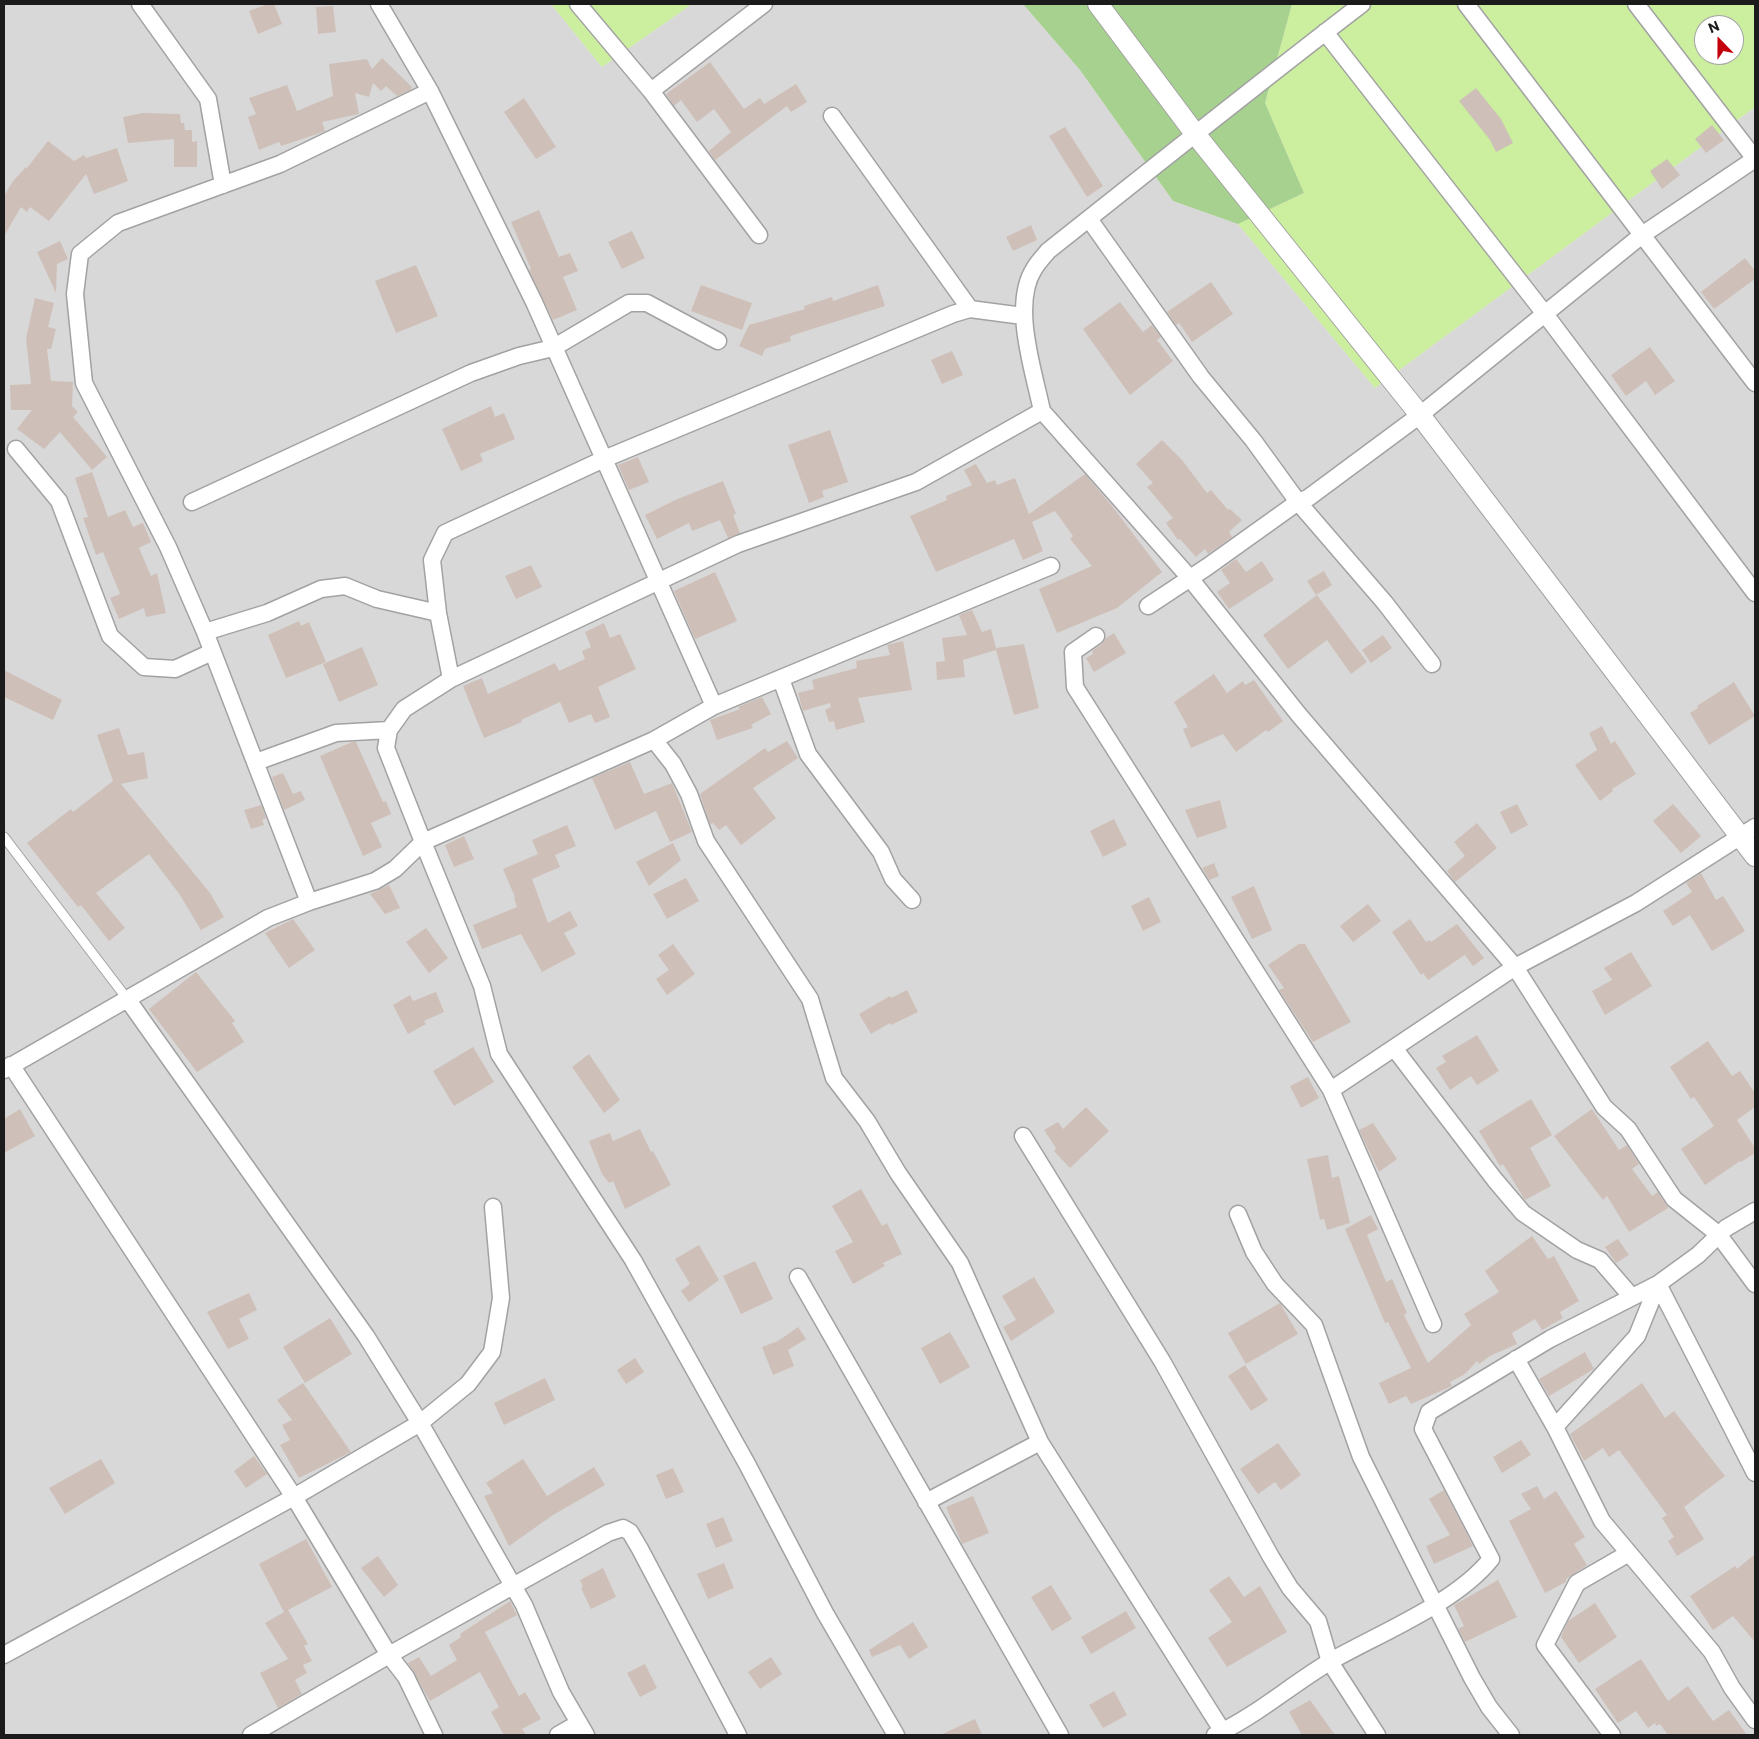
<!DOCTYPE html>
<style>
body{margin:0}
#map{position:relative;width:1759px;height:1739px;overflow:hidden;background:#eee8df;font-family:Commissioner,sans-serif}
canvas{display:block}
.frame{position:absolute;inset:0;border:5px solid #1b1b1b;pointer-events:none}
.north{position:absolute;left:1694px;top:15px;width:50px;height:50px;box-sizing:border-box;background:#fff;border:1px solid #a4a4a4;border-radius:50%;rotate:338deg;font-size:14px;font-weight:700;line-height:20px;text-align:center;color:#1b1b1b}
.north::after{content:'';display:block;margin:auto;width:18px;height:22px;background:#c5000d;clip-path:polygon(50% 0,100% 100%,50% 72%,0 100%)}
</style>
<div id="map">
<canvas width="1759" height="1739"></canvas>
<div class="frame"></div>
<div class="north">N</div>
</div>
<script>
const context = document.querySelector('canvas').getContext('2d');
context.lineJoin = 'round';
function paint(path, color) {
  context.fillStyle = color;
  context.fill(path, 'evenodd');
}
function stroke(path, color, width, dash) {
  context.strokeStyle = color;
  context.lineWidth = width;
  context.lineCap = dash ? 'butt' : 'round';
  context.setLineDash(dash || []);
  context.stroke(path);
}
const residential = new Path2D(`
 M4,4H551L602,67L692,4H1023L1080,70L1173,201L1238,224L1375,388L1755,107V1735H4Z`);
const grass = new Path2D(`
 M551,4H692L602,67Z
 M1292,4H1755V107L1375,388L1238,224L1304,193L1265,103ZM1704,25H1734V55H1704Z`);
const forest = new Path2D(`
 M1023,4H1292L1265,103L1304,193L1238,224L1173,201L1080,70Z`);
const building = new Path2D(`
 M268,4H274L282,24L258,34L249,11Z
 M333,6L336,32L318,34L316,7Z
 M382,58L412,87L410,90L397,96L386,86L381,91L373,83L369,97L355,93L359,114L322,122L325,131L323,132L281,146L279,142L259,150L248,117L256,114L249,98L287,85L297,111L333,96L329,64L367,59L372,69Z
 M710,62L744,109L760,98L764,104L796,84L807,102L791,112L787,106L715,160L709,151L731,132L714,109L697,122L681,100L674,106L666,94Z
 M1476,88L1501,119L1513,143L1496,152L1490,140L1459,101Z
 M524,98L556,147L536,159L504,112Z
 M143,113L180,114L181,123H184L185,130H192V142L197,141V167H174V139L128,143L123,117Z
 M1712,125L1724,140L1706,153L1695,139Z
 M1065,127L1103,186L1087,197L1049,136Z
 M48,141L74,161L84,155L86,158L117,148L128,181L94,194L86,174L49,221L30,207L27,212L21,207L4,236V196L13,181L26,167L27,168Z
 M1667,159L1680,175L1662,189L1650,171Z
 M539,210L559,257L570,253L578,271L563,277L577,310L553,320L529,270L531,269L511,222Z
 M1031,225L1037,240L1013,251L1006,237Z
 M632,231L645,258L622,269L608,242Z
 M60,241L68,259L57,264L56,293L37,252Z
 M1745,258L1755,271V279L1714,309L1701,292Z
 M416,265L438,316L396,333L375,281Z
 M1211,282L1233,314L1192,342L1179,323L1176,325L1167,312Z
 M701,285L752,303L742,330L691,311Z
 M878,285L885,306L790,336L791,341L765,349L762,356L739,346L749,325L805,309L804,306L832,297L833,301Z
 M35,298L54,303L48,327L56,329L51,349H47L51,381L73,382L72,406L78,412L73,417L107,457L92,470L60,432L44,449L17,429L32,410H11L10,385L31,384L26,338Z
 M1120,302L1143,332L1152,325L1161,337L1157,340L1173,361L1130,395L1083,329Z
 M1650,347L1675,381L1655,395L1646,381L1626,396L1611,375Z
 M952,351L963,375L942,384L931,360Z
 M491,406L495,417L504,413L515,439L480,454L483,461L461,471L442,429Z
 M830,430L848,482L822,491L824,497L809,503L788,445Z
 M1162,440L1182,460L1207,493L1211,490L1228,510L1230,509L1242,520L1229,532L1232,537L1208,554L1205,549L1196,557L1180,539L1178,540L1166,523L1173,518L1147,487L1153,483L1136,464Z
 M638,457L649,482L629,490L618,465Z
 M976,464L987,483L995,480L997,485L1015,478L1029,514L1085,474L1112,506L1162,572L1117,608L1057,633L1039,589L1092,566L1070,539L1073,536L1055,511L1032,522L1043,551L1023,560L1014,539L936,572L910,516L947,500L946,496L972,485L964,470Z
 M92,472L108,517L125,510L133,527L143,523L151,542L139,548L151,576L157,573L166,613L146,617L144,608L119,619L110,598L120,594L103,552L96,555L83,518L88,517L75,478Z
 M723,481L736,514L733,515L740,533L728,538L720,520L692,531L689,523L657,539L645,515L675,500Z
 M1236,559L1246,572L1262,561L1274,580L1229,609L1217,592L1230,583L1221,570Z
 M531,565L542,587L516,599L505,576Z
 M1324,571L1332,585L1316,595L1307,581Z
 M715,572L737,621L695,639L674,591Z
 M1317,595L1367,662L1351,674L1327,640L1288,669L1263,635Z
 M972,610L982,632L991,629L996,648L1024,644L1039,708L1014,715L996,650L963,660L965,677L937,680L936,662L945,661L942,638L967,635L959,615Z
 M299,621L301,626L309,622L326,662L286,678L268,635Z
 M604,623L610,638L620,634L636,669L598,687L610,717L595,723L591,714L569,723L560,702L521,720L522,722L484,738L463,686L482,678L488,694L555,663L559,671L585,659L582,651L591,647L585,632Z
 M1114,633L1126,653L1094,672L1086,658L1093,654L1092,651L1102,644L1106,638Z
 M1383,635L1392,648L1371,663L1362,650Z
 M903,641L912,690L858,698L865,722L836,730L834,721L829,722L825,710L831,707L830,703L803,711L798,693L814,689L812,680L857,668L856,661L890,655L887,645Z
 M362,647L378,685L339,702L323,664Z
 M4,670L62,700L53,720L4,697Z
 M1214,674L1227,693L1243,681L1245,685L1254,680L1283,721L1268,732L1266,730L1236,752L1223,734L1191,748L1183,729L1188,727L1174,702Z
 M1734,682L1755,716L1709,745L1690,713L1698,708L1697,706Z
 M762,697L771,714L751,725L753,728L717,740L710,720L740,709L738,707Z
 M1602,726L1611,744L1615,741L1636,774L1612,789L1613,791L1600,801L1575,765L1597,750L1589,733Z
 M119,728L128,755L144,752L148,778L121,784L210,893L224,917L201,930L180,895L149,854L96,893L125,928L109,941L81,905L78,907L27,843L71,809L73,812L113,781L97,735Z
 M787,741L798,758L753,788L776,818L741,845L726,825L719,830L713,823L710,824L700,794L765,748L768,752Z
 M352,742H356L383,802L386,801L391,814L371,823L382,847L363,856L320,756Z
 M630,762L644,794L672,783L692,832L670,842L656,811L615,830L592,778Z
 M283,773L293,794L301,791L305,800L284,810L272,777Z
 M1220,800L1227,828L1197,838L1185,810Z
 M1517,804L1528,825L1511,834L1500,812Z
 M1673,804L1701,836L1681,853L1653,821Z
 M261,805L266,818L262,820L264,825L251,829L244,810Z
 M1114,819L1127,845L1103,857L1090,831Z
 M1477,823L1497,848L1455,882L1447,871L1465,856L1454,842Z
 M567,825L576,846L555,855L560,867L532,879L548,923L570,911L578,926L564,933L576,954L542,972L521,934L482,949L473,925L517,907L514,898L515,897L503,869L538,854L532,840Z
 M464,836L474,859L454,867L445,845Z
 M673,843L681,860L649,886L636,862Z
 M1214,863L1219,876L1209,880L1202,868Z
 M1701,873L1716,900L1723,896L1745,931L1712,951L1690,915L1673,926L1663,911L1692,892L1686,883Z
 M686,878L699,901L667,919L653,894Z
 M389,885L400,908L385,914L370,894Z
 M1254,886L1272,930L1252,939L1231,897Z
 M1149,897L1161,922L1143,931L1131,906Z
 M1368,904L1381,921L1353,942L1340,926Z
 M293,919L315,950L289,968L265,933Z
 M1410,919L1426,942L1429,940L1431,942L1457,924L1484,958L1473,966L1465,955L1469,952L1428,980L1423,973L1421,975L1392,932Z
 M426,928L448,958L429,973L406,942Z
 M673,944L695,974L667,995L656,979L669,970L658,955Z
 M1299,944H1305L1351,1022L1313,1042L1279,990L1284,988L1268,965Z
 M1631,952L1652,986L1605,1015L1592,991L1612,980L1604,968Z
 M196,972L235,1021L232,1023L244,1042L197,1072L149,1009Z
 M907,990L918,1012L891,1025L890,1023L871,1034L859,1014L890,996L891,998Z
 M436,992L444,1012L424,1021L426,1024L408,1034L393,1005L410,995L413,1001Z
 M1477,1035L1499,1071L1477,1085L1471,1076L1450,1090L1436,1068L1446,1062L1442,1056Z
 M1708,1041L1732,1076L1740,1071L1755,1093V1107L1737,1120L1755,1148V1153L1741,1162L1740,1161L1705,1185L1681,1149L1714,1126L1694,1097L1691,1099L1670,1067Z
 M473,1047L494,1082L454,1106L433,1071Z
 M589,1054L620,1100L604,1113L572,1067Z
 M1308,1077L1319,1098L1301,1108L1290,1086Z
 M1531,1099L1552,1135L1530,1148L1551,1186L1525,1200L1503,1164L1500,1166L1479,1131Z
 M1086,1107L1109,1131L1070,1168L1054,1151L1056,1148L1044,1130L1058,1122L1063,1129Z
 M20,1109L35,1136L4,1153V1119Z
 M1592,1109L1619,1150L1627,1145L1639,1164L1632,1169L1652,1196L1658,1192L1668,1208L1629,1232L1607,1196L1603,1200L1554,1136Z
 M1373,1123L1397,1159L1379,1172L1359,1130Z
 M640,1129L651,1152L653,1151L671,1185L625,1209L613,1181L609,1183L602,1174L589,1141L610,1133L613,1141Z
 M1328,1155L1332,1178L1339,1176L1350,1223L1327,1230L1324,1219L1320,1220L1307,1159Z
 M861,1189L882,1226L887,1223L902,1254L883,1263L885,1266L853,1284L835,1251L853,1242L832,1206Z
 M1371,1215L1378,1229L1367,1235L1386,1282L1392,1279L1407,1313L1404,1315L1428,1363L1471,1325L1464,1314L1499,1292L1485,1271L1532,1236L1548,1259L1554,1256L1579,1301L1560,1312L1563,1318L1542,1330L1535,1319L1512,1333L1517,1344L1490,1356L1479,1364L1477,1361L1465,1374L1450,1382L1452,1386L1411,1404L1406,1396L1389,1404L1379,1383L1411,1368L1388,1322L1385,1323L1345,1229Z
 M1618,1239L1629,1255L1616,1263L1605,1247Z
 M699,1245L719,1280L689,1302L681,1291L690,1284L675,1259Z
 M755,1261L773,1299L741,1314L723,1276Z
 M1034,1277L1055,1312L1011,1341L1003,1327L1016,1320L1002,1296Z
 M249,1293L257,1310L239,1319L249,1339L228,1349L207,1312Z
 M1280,1303L1298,1334L1246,1364L1228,1333Z
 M330,1318L352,1354L305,1383L283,1347Z
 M798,1327L806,1339L788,1350L794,1366L773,1375L762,1347L778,1341Z
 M950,1332L970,1367L940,1384L921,1348Z
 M1585,1352L1594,1369L1549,1396L1539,1379Z
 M635,1358L644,1372L626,1384L617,1370Z
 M1245,1365L1268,1400L1251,1411L1228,1376Z
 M545,1378L555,1400L504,1425L494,1403Z
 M303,1383L351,1452L299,1478L280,1445L290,1440L282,1425L292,1420L277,1400Z
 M1642,1383L1665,1418L1674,1411L1725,1476L1684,1507L1704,1539L1677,1556L1668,1541L1674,1537L1662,1518L1667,1515L1619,1450L1609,1457L1603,1448L1584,1461L1570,1434Z
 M1521,1440L1531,1455L1502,1473L1493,1457Z
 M1278,1443L1301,1475L1281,1490L1275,1482L1258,1494L1240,1469Z
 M254,1456L267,1474L246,1488L234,1471Z
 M101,1459L115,1483L65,1514L49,1488Z
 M523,1459L547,1496L594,1467L605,1485L553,1515L509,1546L484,1496L493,1493L486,1483Z
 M673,1468L684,1492L666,1499L656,1475Z
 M1537,1486L1544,1499L1556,1491L1585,1537L1574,1544L1587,1565L1566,1579V1582L1545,1593L1509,1521L1531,1509L1521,1494Z
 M1444,1490L1473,1546L1434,1564L1426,1546L1450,1535L1429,1499Z
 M973,1496L989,1533L962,1544L946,1507Z
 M723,1517L733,1541L716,1548L706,1524Z
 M306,1539L332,1587L288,1610L308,1644L304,1646L312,1661L303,1665L307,1673L295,1680L302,1694L278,1708L260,1673L288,1659L265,1623L284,1612L259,1564Z
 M1755,1554V1642L1733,1616L1713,1630L1690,1596L1735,1566L1737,1569Z
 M378,1556L398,1585L384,1597L361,1568Z
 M724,1563L734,1588L708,1599L697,1574Z
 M603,1568L616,1597L591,1609L581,1588L583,1587L580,1580Z
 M1229,1576L1244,1597L1260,1586L1287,1632L1227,1667L1208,1638L1232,1622L1209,1590Z
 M1498,1580L1517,1617L1465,1642L1458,1629L1464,1626L1454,1605Z
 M1051,1585L1072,1619L1052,1631L1031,1597Z
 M510,1601L517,1615L485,1632L519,1696L525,1692L541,1719L522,1729L526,1735H504L491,1712L499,1707L480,1672L430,1701L408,1663L419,1657L431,1676L457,1660L449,1645L461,1637L460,1634Z
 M1595,1603L1617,1637L1579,1663L1561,1637L1568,1621Z
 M1126,1611L1136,1628L1091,1654L1081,1637Z
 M913,1622L928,1647L909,1659L900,1645L872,1657L869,1650Z
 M771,1657L782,1674L760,1689L748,1672Z
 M1641,1659L1668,1701L1688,1686L1713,1721L1729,1710L1747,1735H1668L1660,1724L1656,1726L1655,1723L1648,1728L1636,1711L1618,1723L1595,1689Z
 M645,1664L657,1688L640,1697L627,1673Z
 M1114,1691L1127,1715L1103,1728L1089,1705Z
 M1310,1700L1335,1735H1302L1289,1712Z
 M975,1719L982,1735H940Z`);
const service = new Path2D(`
 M4,837L128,1000`);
const minor = new Path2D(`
 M140,4L208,99L223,185
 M379,4L430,91L534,302L714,706
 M578,4L651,91L759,235
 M1466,4L1755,383
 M1636,4L1755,159
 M1325,32L1545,314L1755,593
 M651,91L764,4
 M832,116L970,309
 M1089,219L1201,377L1253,440L1298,502L1385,603L1432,664
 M1042,411L1189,577L1299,715L1515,967L1604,1107L1628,1129L1674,1199L1718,1234L1755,1284
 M16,449L59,501L110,636L144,667L175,669L212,652
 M192,502L471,373L519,356L553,348L629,303H647L718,341
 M1148,606L1207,567L1298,502L1308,498L1420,415L1642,235L1755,159
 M205,632L267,613L321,589L345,586L377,599L438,613
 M1096,636L1073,652L1075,687L1331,1090L1433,1324
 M451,679L438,613L432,560L445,533L604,459L953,314L970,309L1023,316
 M781,679L808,754L881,852L893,879L912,900
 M654,740L714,706L1051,566
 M256,762L336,733L389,730
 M309,902L205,632L168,547L84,383L75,294L80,254L118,223L280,164L430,91
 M128,1000L366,1336L420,1423L524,1605L561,1692L586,1735
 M1394,1048L1495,1180L1523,1213L1577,1250L1600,1260L1631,1296
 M11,1065L294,1497L389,1655L406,1677L434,1735
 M4,1070L268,918L309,902L375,881L395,869L423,842L386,748L389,730L404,709L451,679L738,544L916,482L1042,411C1034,372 1011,305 1034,269C1038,262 1044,256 1048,251C1153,168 1256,85 1362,4
 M1331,1090L1515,967L1636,903L1755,827
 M1023,1136L1162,1361L1271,1557L1290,1588L1318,1621L1330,1662L1377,1735
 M1238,1214L1254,1252L1275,1284L1314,1325L1361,1457L1472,1678L1489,1707L1511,1735
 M798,1277L1060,1735
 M1658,1284L1755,1473
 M1516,1359L1555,1427L1602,1521L1712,1652L1732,1688L1755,1720
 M1555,1427L1637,1336L1658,1284
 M926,1502L1040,1442
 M4,1655L294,1497L420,1423L468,1384L492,1352L501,1298L493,1207
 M251,1735L389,1655L608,1533L623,1528L630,1532L640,1549L738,1735
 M558,1735L579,1723
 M896,1735L825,1613L747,1464L633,1260L499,1054L482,986L423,842L654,740L673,764L689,794L706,841L810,999L834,1078L867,1121L898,1173L960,1263L1040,1442L1225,1735
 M1215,1735C1256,1716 1292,1684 1331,1661C1380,1633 1456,1603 1491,1559L1423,1429L1429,1412L1550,1339L1658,1284L1698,1255L1726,1228L1755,1211
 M1612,1735L1545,1645L1577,1583L1629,1553`);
const tertiary = new Path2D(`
 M1098,4L1196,135L1420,415L1755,856`);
paint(residential, '#d9d8d8');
paint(grass, '#cbee9f');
paint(forest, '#a7d18f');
paint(building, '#cec0b8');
stroke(service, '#a2a2a2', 11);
stroke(minor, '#a2a2a2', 19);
stroke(tertiary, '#a2a2a2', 22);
stroke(service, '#fff', 9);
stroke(minor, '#fff', 16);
stroke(tertiary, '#fff', 20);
</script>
